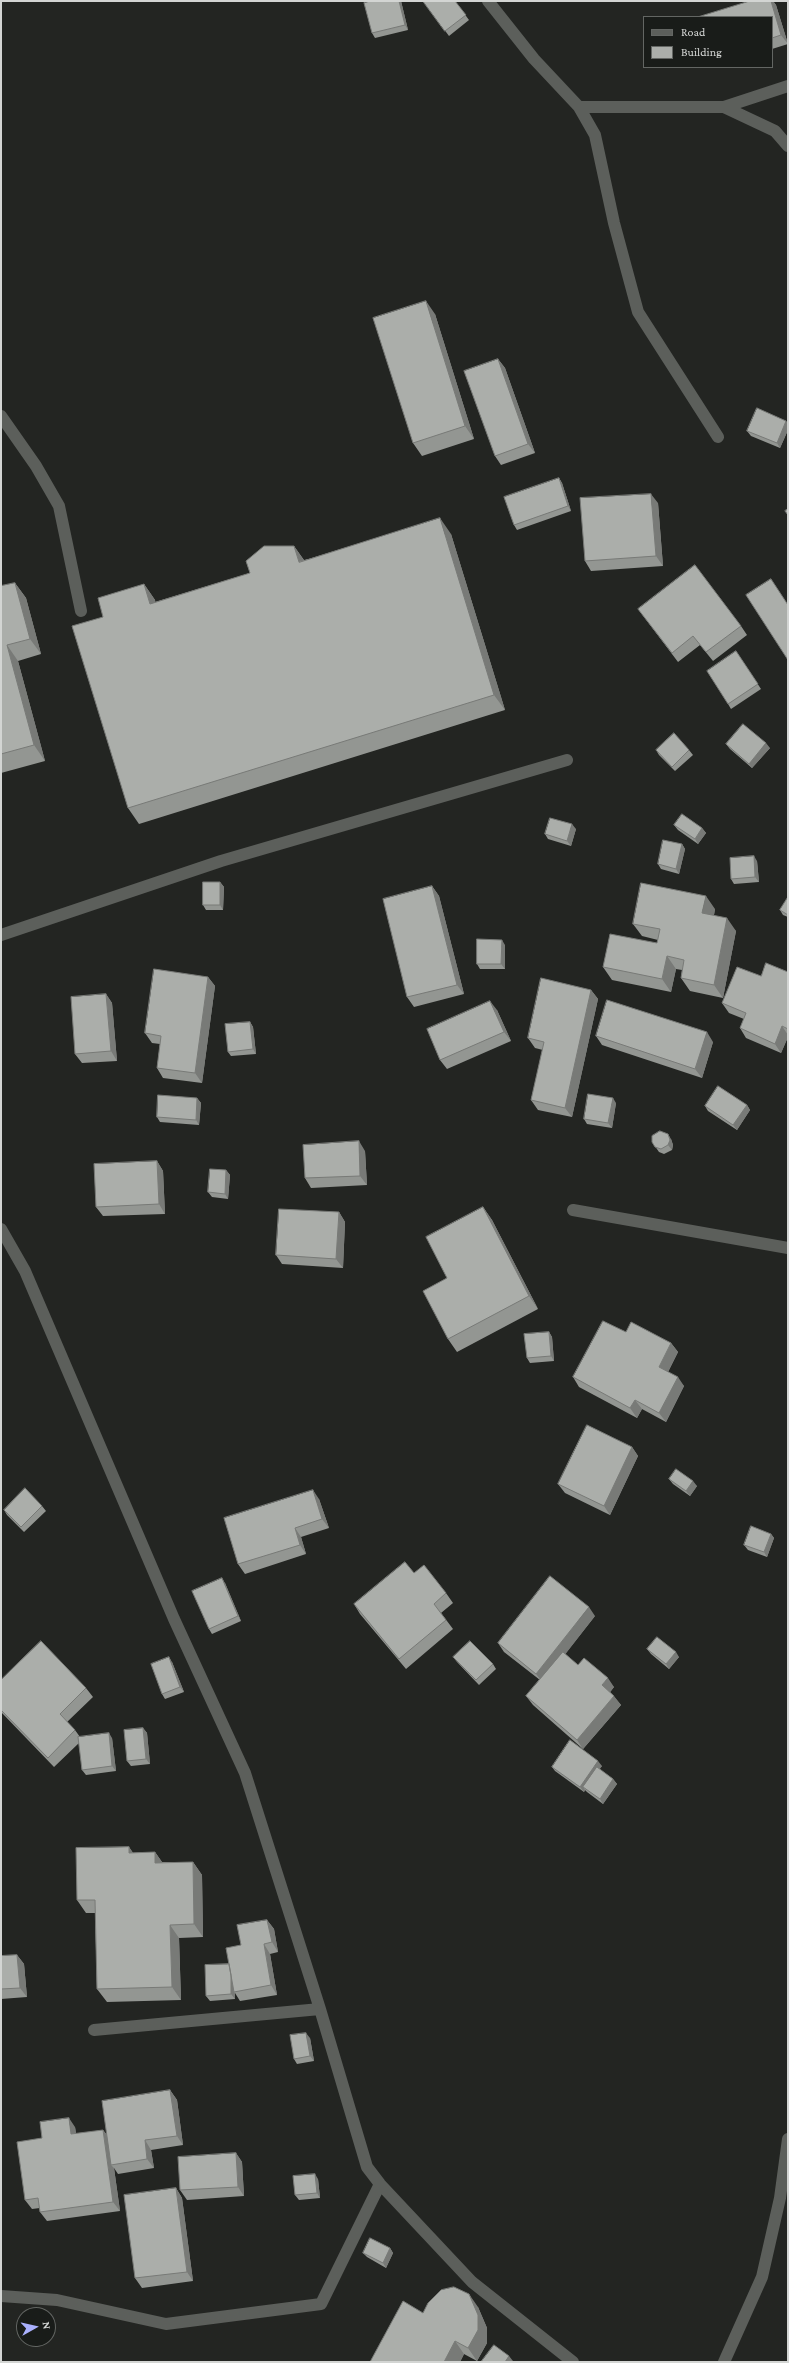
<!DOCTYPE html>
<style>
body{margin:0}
#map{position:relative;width:789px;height:2363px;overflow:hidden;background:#232522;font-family:"Crimson Pro",serif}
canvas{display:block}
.frame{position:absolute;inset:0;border:2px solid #d3d5d3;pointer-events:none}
.legend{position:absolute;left:643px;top:16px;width:130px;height:52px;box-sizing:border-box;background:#191c19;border:1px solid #636663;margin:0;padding:5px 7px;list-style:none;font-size:12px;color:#d3d5d3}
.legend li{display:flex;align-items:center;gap:8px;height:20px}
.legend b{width:20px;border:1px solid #636663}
.north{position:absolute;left:16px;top:2307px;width:40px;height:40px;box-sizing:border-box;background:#191c19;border:1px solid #636663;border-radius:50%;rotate:82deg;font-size:11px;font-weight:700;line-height:16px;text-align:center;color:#d3d5d3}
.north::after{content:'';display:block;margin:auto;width:14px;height:18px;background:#a9b0fc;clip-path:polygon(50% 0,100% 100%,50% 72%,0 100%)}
</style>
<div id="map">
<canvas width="789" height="2363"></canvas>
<div class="frame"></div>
<ul class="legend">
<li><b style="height:5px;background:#5c5f5b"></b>Road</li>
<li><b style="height:11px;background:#abaeaa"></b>Building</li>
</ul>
<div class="north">N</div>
</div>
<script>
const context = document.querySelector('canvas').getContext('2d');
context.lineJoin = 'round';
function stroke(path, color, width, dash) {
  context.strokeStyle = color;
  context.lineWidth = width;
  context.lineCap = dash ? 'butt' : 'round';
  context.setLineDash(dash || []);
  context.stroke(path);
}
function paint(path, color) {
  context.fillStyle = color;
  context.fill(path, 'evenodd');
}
const street = new Path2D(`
 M488,1L534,59L579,107L595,135L614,223L638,312L718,437
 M579,107H724L788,86
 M724,107L775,131L788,146
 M1,416L36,466L59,506L81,611
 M1,935L221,861L567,760
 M573,1210L788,1248
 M1,1229L25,1271L174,1619L245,1773L320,2009L367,2167L380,2184L472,2282L573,2362
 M94,2030L320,2009
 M1,2296L57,2300L166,2324L321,2304L380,2184
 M724,2362L762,2277L780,2198L788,2139`);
const wall = new Path2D(`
 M401,1L408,30L375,38L372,33Z
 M423,1H455L469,20L449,36Z
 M750,1H773L776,5L788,44L772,49V17Z
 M435,314L474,439L422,456L413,443Z
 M498,359L505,368L535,453L501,465L495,456Z
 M786,421L788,424V430L780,448L751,436L747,431Z
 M559,478L562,483L571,511L517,530L514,525Z
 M658,503L663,566L591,571L585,561Z
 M451,534L505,710L139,824L128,808L103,617L144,584L155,600V602L250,573L294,546L304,560Z
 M15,583L26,598L41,654L18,661L45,761L1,773V586Z
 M638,609L741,626L747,635L713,661L700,645L678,662Z
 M736,651L761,689L731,709L728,704Z
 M726,744L770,748L752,768L730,749Z
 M656,750H689L693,755L675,771L659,755Z
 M674,825L702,828L706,833L698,844L678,830Z
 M576,829L571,846L548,839L545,834Z
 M682,844L685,849L679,874L661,869L658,864Z
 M757,861L759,882L734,884L731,879Z
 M220,882L224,887L223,910H206L203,905Z
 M432,886L439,896L464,994L414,1007L407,997Z
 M788,897V917L783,915L780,910Z
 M715,909L714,915L736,931L723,998L690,991L681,978L682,970L676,969L671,992L612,980L603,967L657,943L658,940L642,936L633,924Z
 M505,945V969H480L477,964Z
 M788,972V1037L781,1053L746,1038L740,1028L744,1019L729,1013L722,1003L761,976Z
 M208,977L215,986L202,1083L163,1078L157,1068L160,1044L152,1043L145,1033Z
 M591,990L598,999L572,1117L538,1110L531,1100L543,1050L535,1048L528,1038Z
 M106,994L112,1003L117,1061L82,1063L75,1054Z
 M497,1010L511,1041L447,1069L440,1060Z
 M250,1022L253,1027L256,1054L231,1056L228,1052Z
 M596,1036L713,1042L702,1078L602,1045Z
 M197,1098L201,1103L199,1125L160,1122L157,1117Z
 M616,1103L612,1128L587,1124L584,1119Z
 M747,1105L750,1110L737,1130L708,1111L705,1106Z
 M671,1139L673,1145L672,1150L664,1154L659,1152L652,1142Z
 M365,1151L367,1185L311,1188L305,1178Z
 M157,1161L163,1171L165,1214L103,1216L96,1207Z
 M226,1170L230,1175L228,1199L212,1197L208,1192Z
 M483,1207L492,1220L538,1309L457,1352L448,1339L447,1278Z
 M339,1212L345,1222L343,1268L282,1264L276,1255Z
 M549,1332L552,1337L554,1361L530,1363L527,1358Z
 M626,1332L671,1343L678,1352L668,1372L684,1386L666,1422L642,1409L637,1418L579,1387L573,1377Z
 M632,1447L638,1456L610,1515L565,1493L558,1484Z
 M669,1479L697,1486L690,1496L673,1484Z
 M319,1499L329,1528L301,1537L306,1554L245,1574L238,1564Z
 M42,1506L46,1511L24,1532L7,1515L4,1510Z
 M771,1534L774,1538L767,1557L748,1550L744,1545Z
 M414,1573L446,1593L453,1603L441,1613L453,1629L406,1669L360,1614L354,1604Z
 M225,1583L241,1621L212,1634L209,1629Z
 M595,1616L565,1654L578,1665L614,1687L610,1692L621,1705L583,1749L533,1705L526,1696L540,1680L504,1652L498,1643Z
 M647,1649L679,1657L669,1669L651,1654Z
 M453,1657L493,1664L496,1669L479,1685L457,1662Z
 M172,1662L184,1692L165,1699L162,1694Z
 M1,1680L86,1688L93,1697L67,1722L75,1730L80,1737L112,1738L116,1771L86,1775L82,1770L79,1743L54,1767L1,1712Z
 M143,1728L147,1733L150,1764L131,1766L127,1761Z
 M602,1766L599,1769L613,1779L617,1784L603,1804L587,1792L585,1790L584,1792L555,1771L552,1767Z
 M129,1847L133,1853L155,1852L162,1862H193L202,1875L203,1937L179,1938L181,2000L107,2002L97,1989L95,1913H86L77,1900Z
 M267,1920L274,1929L278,1952L270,1954L277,1995L240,2001L235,1993V1999L210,2001L206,1996L241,1945Z
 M17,1955L24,1964L27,1997L1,1999V1956Z
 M310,2038L314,2061L297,2064L294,2059Z
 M170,2090L177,2100L183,2145L151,2150L154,2168L118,2174L114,2168L120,2211L47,2221L40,2212V2208L32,2209L25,2200L42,2138L75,2127L76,2134L103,2130L107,2135Z
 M236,2153L242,2162L244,2196L187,2200L180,2190Z
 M318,2179L320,2198L299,2200L295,2195Z
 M176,2188L182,2198L193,2281L142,2288L135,2278Z
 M390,2248L393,2253L386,2268L367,2257L363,2253Z
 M478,2307L487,2328V2343L477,2361L464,2354L460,2362H370L423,2313Z`);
const shadedWall = new Path2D(`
 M399,1H401L408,30L405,25Z
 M771,1H773L776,5L788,44L781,35Z
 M426,301L435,314L474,439L465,426Z
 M498,359L505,368L535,453L528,444Z
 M786,421L788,424V430L780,448L777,443Z
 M559,478L562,483L571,511L568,506Z
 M651,494L658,503L663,566L656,556Z
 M440,518L451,534L505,710L494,695Z
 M294,546L305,562H299Z
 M15,583L26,598L41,654L30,639Z
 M144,584L155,600L161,620L150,604Z
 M7,645L18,661L45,761L34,745Z
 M766,743L770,748L752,768L749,764Z
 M572,824L576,829L571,846L567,841Z
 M702,828L706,833L698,844L695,839Z
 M682,844L685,849L679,874L676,869Z
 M754,856L757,861L759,882L755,877Z
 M220,882L224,887L223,910L220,905Z
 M432,886L439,896L464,994L457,985Z
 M706,896L715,909L712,926L702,913Z
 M727,918L736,931L723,998L714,985Z
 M502,940L505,945V969L501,964Z
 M667,956L676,969L671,992L662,979Z
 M208,977L215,986L202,1083L195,1073Z
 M591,990L598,999L572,1117L565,1108Z
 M106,994L112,1003L117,1061L111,1051Z
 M490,1001L497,1010L511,1041L504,1032Z
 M250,1022L253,1027L256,1054L253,1049Z
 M782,1026L788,1035V1037L781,1053L775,1044Z
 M707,1032L713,1042L702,1078L695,1069Z
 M197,1098L201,1103L199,1125L196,1120Z
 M613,1098L616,1103L612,1128L608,1123Z
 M747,1105L750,1110L737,1130L733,1125Z
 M668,1134L671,1139L673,1145L672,1150L668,1145Z
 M359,1141L365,1151L367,1185L360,1176Z
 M157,1161L163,1171L165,1214L159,1204Z
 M226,1170L230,1175L228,1199L225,1194Z
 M483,1207L492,1220L538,1309L529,1296Z
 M339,1212L345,1222L343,1268L336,1259Z
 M549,1332L552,1337L554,1361L551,1356Z
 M671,1343L678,1352L666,1376L659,1367Z
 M678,1377L684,1386L666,1422L659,1413Z
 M635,1400L642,1409L637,1418L630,1408Z
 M632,1447L638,1456L610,1515L604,1506Z
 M693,1481L697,1486L690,1496L686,1491Z
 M313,1490L319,1499L329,1528L322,1519Z
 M295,1528L301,1537L306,1554L300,1545Z
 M771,1534L774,1538L767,1557L764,1552Z
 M222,1578L225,1583L241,1621L238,1616Z
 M589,1607L595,1616L543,1683L536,1674Z
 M676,1652L679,1657L669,1669L666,1664Z
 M169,1657L172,1662L184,1692L180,1687Z
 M608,1678L614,1687L608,1695L602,1685Z
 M614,1696L621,1705L583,1749L577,1740Z
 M143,1728L147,1733L150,1764L146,1759Z
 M109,1733L112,1738L116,1771L112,1766Z
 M598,1761L602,1766L586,1789L583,1787L585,1790L584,1792L580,1787Z
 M613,1779L617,1784L603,1804L600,1799Z
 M129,1847L138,1860L129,1853Z
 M155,1852L164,1865L155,1863Z
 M193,1862L202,1875L203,1937L194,1924Z
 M267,1920L274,1929L278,1952L272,1942Z
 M170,1925L179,1938L181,2000L172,1987Z
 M264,1944L270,1954L277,1995L271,1985Z
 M17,1955L24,1964L27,1997L20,1988Z
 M230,1964L234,1992L235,1993V1999L231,1994Z
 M306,2033L310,2038L314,2061L310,2056Z
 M170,2090L177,2100L183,2145L177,2136Z
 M69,2118L75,2127L78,2144L71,2134Z
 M103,2130L110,2139L111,2165L114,2168L120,2211L113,2202Z
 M145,2140L151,2150L154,2168L147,2159Z
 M236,2153L242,2162L244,2196L238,2187Z
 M315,2174L318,2179L320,2198L317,2193Z
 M176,2188L182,2198L193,2281L187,2272Z
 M390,2248L393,2253L386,2268L383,2263Z
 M469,2294L478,2307L487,2328V2343L477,2361L468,2348Z
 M455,2341L464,2354L460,2362H444Z
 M509,2356L513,2361L512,2362H505Z`);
const building = new Path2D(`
 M371,1H399L405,25L372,33L364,3Z
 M423,1H455L466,15L445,31Z
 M750,1H771L781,35L772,38V17H698Z
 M426,301L465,426L413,443L373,318Z
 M498,359L528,444L495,456L464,371Z
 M757,408L786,421L777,443L747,431Z
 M559,478L568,506L514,525L504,497Z
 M651,494L656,556L585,561L580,498Z
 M788,509V515L785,511Z
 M440,518L494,695L128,808L72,626L103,617L98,598L144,584L150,604L250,573L246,561L264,546H294L299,562Z
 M695,565L741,626L706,652L693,636L672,653L638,609Z
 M771,579L788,605V660L746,595Z
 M15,583L30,639L7,645L34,745L1,754V586Z
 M736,651L758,684L728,704L707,671Z
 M743,724L766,743L749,764L726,744Z
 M674,733L689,750L672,767L656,750Z
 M682,814L702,828L695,839L674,825Z
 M550,818L572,824L567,841L545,834Z
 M663,840L682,844L676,869L658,864Z
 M754,856L755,877L731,879L730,858Z
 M203,882H220V905H203Z
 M641,883L706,896L702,913L727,918L714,985L681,978L684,960L667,956L662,979L603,967L610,934L657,943L660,929L633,924Z
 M432,886L457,985L407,997L383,899Z
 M788,897V915L780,910Z
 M477,939L502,940L501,964H477Z
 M766,963L788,972V1029L782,1026L775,1044L740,1028L746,1013L722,1003L737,967L761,976Z
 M154,969L208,977L195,1073L157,1068L161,1036L145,1033Z
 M541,978L591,990L565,1108L531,1100L544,1042L528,1038Z
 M106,994L111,1051L75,1054L71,997Z
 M607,1000L707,1032L695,1069L596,1036Z
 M490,1001L504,1032L440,1060L427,1029Z
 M250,1022L253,1049L228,1052L225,1024Z
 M718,1086L747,1105L733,1125L705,1106Z
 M588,1094L613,1098L608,1123L584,1119Z
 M158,1095L197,1098L196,1120L157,1117Z
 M660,1131L668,1134L670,1140L668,1145L661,1149L655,1147L652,1142V1136Z
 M359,1141L360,1176L305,1178L303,1145Z
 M157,1161L159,1204L96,1207L94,1164Z
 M210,1169L226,1170L225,1194L208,1192Z
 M483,1207L529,1296L448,1339L423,1291L447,1278L426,1237Z
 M279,1209L339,1212L336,1259L276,1255Z
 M603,1321L626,1332L631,1322L671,1343L659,1367L678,1377L659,1413L635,1400L630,1408L573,1377Z
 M549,1332L551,1356L527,1358L524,1334Z
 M587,1425L632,1447L604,1506L558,1484Z
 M676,1469L693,1481L686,1491L669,1479Z
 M25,1488L42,1506L21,1527L4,1510Z
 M313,1490L322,1519L295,1528L300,1545L238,1564L224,1518Z
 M751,1526L771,1534L764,1552L744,1545Z
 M405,1562L414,1573L424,1565L446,1593L434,1604L446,1620L399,1659L354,1604Z
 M550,1576L589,1607L536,1674L498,1643Z
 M222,1578L238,1616L209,1629L192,1591Z
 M657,1637L676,1652L666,1664L647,1649Z
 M41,1641L86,1688L60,1714L75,1730L48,1758L1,1710V1680Z
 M470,1641L493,1664L476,1680L453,1657Z
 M563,1652L578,1665L584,1658L608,1678L602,1685L614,1696L577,1740L526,1696Z
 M169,1657L180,1687L162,1694L151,1664Z
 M143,1728L146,1759L127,1761L124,1730Z
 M109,1733L112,1766L82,1770L78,1737Z
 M570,1740L598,1761L580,1787L552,1767Z
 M597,1767L613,1779L600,1799L583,1787Z
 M129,1847V1853L155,1852V1863L193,1862L194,1924L170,1925L172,1987L97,1989L95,1900H77L76,1848Z
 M267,1920L272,1942L264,1944L271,1985L234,1992L226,1948L241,1945L237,1925Z
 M17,1955L20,1988L1,1989V1956Z
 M229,1964L231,1975V1994L206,1996L205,1965Z
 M306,2033L310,2056L294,2059L290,2035Z
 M170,2090L177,2136L145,2140L147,2159L111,2165L102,2101Z
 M69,2118L71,2134L103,2130L113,2202L40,2212L38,2198L25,2200L17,2142L42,2138L40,2122Z
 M236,2153L238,2187L180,2190L178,2157Z
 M315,2174L317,2193L295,2195L293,2176Z
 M176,2188L187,2272L135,2278L124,2195Z
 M370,2238L390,2248L383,2263L363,2253Z
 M454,2287L469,2294L478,2315V2330L468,2348L455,2341L444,2362H370L403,2301L423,2313L428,2303L441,2290Z
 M494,2345L509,2356L505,2362H481Z`);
stroke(street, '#5c5f5b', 12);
paint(wall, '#939692');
paint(shadedWall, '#787a77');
paint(building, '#abaeaa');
stroke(building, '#787a77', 1);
</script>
